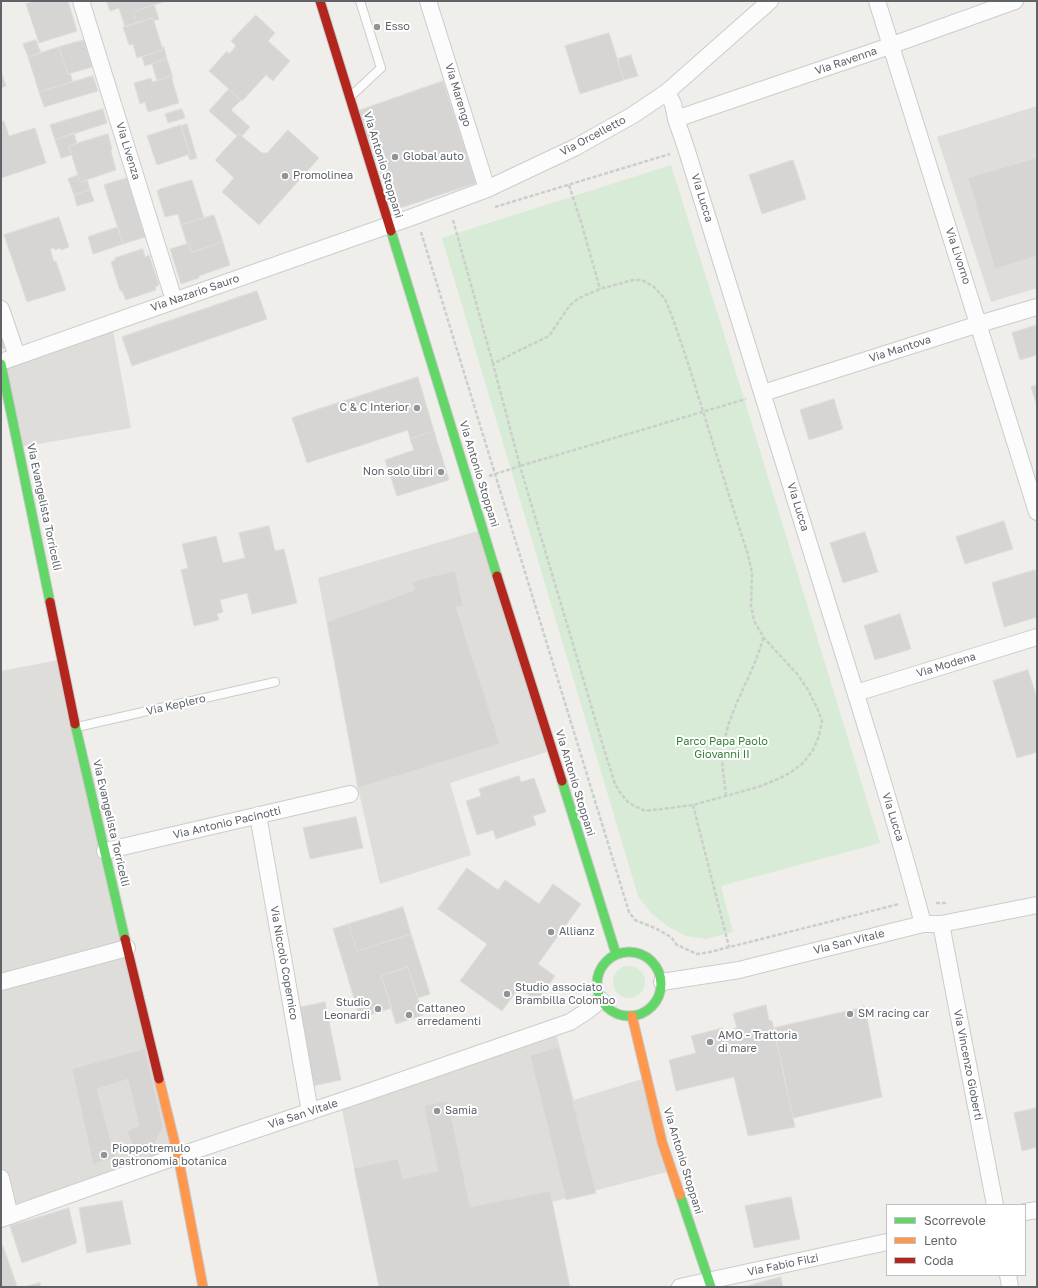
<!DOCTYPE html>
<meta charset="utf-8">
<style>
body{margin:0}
#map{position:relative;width:1038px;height:1288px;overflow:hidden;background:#efeeea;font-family:"Golos Text",sans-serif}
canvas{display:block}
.frame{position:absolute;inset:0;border:2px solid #5f6368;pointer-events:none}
.legend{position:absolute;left:886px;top:1204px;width:140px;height:72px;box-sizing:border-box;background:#fff;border:1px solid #bfc1c3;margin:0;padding:5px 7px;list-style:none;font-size:12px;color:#5f6368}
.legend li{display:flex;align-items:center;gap:8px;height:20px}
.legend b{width:20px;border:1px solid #bfc1c3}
</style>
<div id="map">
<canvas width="1038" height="1288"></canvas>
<div class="frame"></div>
<ul class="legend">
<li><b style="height:5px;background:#63d668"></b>Scorrevole</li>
<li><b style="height:5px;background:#ff974d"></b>Lento</li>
<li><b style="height:5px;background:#b3261e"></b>Coda</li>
</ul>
</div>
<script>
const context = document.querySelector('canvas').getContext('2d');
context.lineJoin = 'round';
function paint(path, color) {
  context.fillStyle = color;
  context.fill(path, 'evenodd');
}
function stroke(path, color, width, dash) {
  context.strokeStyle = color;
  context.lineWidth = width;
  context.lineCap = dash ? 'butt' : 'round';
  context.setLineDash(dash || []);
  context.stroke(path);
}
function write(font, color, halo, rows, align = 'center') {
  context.font = font + ' "Golos Text",sans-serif';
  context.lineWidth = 4;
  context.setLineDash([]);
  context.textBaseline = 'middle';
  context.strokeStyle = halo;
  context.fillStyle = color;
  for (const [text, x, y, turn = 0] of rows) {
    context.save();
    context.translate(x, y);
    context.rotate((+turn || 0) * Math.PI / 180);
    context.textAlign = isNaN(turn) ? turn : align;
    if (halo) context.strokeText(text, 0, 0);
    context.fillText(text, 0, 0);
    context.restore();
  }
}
const industrial = new Path2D(`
 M1037,106V288L991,302L937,137Z
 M113,330L131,428L15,448L1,369Z
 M481,530L550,751L450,783L471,855L380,884L358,788L318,578Z
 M58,660L175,1155L11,1214L1,1173V671Z
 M555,1030L574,1100L645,1078L670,1171L552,1202L570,1287H379L341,1105Z`);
const green = new Path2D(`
 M671,165L742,392L880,843L721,886L733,932L706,939L686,936L667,926L650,912L638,896L442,238Z
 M613 982a16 16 0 1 1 32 0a16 16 0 1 1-32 0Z`);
const building = new Path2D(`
 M35,1H68L77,31L39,43L26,4Z
 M107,1H166L133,12L137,23L125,27L119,8L110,11Z
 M154,5L159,19L154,21L153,18L137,23L133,12Z
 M256,15L275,33L268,41L290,61L273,81L266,75L242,101L209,71L227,51L229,54L236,46L231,41Z
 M153,18L163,50L137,58L133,44L129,45L123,27Z
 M609,33L624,80L580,94L565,46Z
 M36,40L41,53L28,57L23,44Z
 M84,40L92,67L68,74L59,47Z
 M59,47L68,74L70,73L73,82L39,92L28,57Z
 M164,47L167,59L145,66L142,57L163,50L162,48Z
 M631,55L638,76L624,80L618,59Z
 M167,59L173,78L171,79V76L157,81L152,64Z
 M1,71L6,86L1,88Z
 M93,76L98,91L44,107L39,92Z
 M171,76L179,103L148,112L145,102L140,104L134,83L151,78L152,82Z
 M443,81L476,183L394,210L358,111Z
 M229,89L241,100L231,110L250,127L242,136L239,134L237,136L209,111Z
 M103,109L107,123L55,140L50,125Z
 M182,109L185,118L168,123L165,114Z
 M4,121L9,136L35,128L46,163L1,178V123Z
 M187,124L197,158L190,160L188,155L190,154L181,126Z
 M181,125L190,154L157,165L147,136Z
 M288,130L319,158L259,225L222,192L234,178L215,160L239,134L262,153H267Z
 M74,133L77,143L69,146L72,155L61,158L55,140Z
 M108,134L112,149L111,151L116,170L80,182L69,146Z
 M1037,158V256L995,269L968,178Z
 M793,160L806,199L762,214L749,175Z
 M78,175L80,182L87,179L90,190L74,195L68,179Z
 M127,178L145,237L123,244L104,185Z
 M192,180L204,218L181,225L178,214L165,217L157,191L160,189Z
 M90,190L94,201L77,206L74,195Z
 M214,215L223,242L192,252L189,243L187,244L181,225Z
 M59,217L69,247L61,250L60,248L55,250L54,248L50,249L54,262L56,261L66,290L27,302L4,235Z
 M118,227L123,244L93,254L88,237Z
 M223,242L230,265L199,276V278L181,284L170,249L189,243L192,252Z
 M143,249L145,257L149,255L159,285L155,287L156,290L126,300L122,291H120L111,262L115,260V258Z
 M257,291L267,319L132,366L122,337Z
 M1037,325V355L1020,360L1012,333Z
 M1,335L5,348L1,349Z
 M418,377L434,431L410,439L408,430L307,463L292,418Z
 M1037,385V406L1031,387Z
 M834,399L843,429L809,440L800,410Z
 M434,431L449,480L397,496L385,460L414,450L410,439Z
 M1004,521L1013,549L965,564L956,537Z
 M269,526L275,551L284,549L297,603L252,614L247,593L220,600L223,612L217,614L219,620L194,626L181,570L188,568L182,544L216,536L223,563L245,558L239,533Z
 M865,532L878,572L843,583L830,543Z
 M1035,570L1037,579V617L1004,627L992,583Z
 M455,571L463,606L456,607L500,744L358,788L327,622L415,590L412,582Z
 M900,614L911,649L875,660L864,626Z
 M1028,670L1037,698V752L1017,758L993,681Z
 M519,776L521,782L534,778L546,812L533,816L536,825L496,839L493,830L477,835L466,801L481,796L479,789Z
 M356,817L363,848L310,859L303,828Z
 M467,868L498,890L505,880L539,904L553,884L581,904L538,964L555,976L537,1001L519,988L502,1011L460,981L487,944L438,909Z
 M403,907L411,934L357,951L349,924Z
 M349,924L357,951L411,934L430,994L418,998L408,967L381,976L392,1008L360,1018L333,929Z
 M408,967L423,1015L396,1024L381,976Z
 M325,1002L341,1080L313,1086L298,1008Z
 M766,1005L769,1020L772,1021L795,1127L748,1136L734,1077L676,1091L669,1060L696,1053L691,1036L722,1028L724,1033L732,1032V1029L737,1028L733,1014Z
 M865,1007L882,1097L793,1118L774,1028Z
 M559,1047L596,1193L566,1200L530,1056Z
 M145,1049L163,1127L154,1145L135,1151L127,1131L139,1126L128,1079L97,1089L115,1158L93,1164L72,1069Z
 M448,1101L470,1207L550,1191L570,1287H379L354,1168L398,1159L403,1179L438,1171L424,1106Z
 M1037,1108V1147L1022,1151L1014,1113Z
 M791,1197L800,1239L754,1248L745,1206Z
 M122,1201L131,1244L87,1253L79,1208Z
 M69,1208L77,1243L22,1263L10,1226Z
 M1,1243L4,1249L17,1286L1,1287Z
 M781,1277L783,1287H743Z
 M40,1283L41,1287H23Z`);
const path = new Path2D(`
 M569,185L582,225L600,289
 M495,207L670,154
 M453,220L493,364
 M421,232L629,912L635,920L655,928L664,933L671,937L677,945L697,954L710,952L899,904
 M489,476L520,466L604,749L615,784L621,794L629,803L645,811L670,808L693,805L758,787L778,779L790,773L803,763L813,750L819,736L822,721L817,708L808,690L798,675L764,638L754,621L751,606L752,573L748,555L739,527L687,360L673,319L665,299L654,287L642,280H633L600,289L579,298L570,305L549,336L510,355L493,364L520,466L746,399
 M726,796C725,782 721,767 723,753C726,711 753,678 763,638
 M693,805L729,947
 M936,903H947`);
const lane = new Path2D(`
 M351,96L381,68L360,1
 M77,727L275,682`);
const street = new Path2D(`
 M81,1L174,300
 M428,1L487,189
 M877,1L1037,512
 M667,92L673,104L676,119L686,148C734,301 782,454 829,608C862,713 895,818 923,924
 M676,119L881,49L1015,1
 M1,309L17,356
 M1,362L415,216L487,189L576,147L633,115L667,92L770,1
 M763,393L979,324L1037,307
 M856,693L1037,637
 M258,815L310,1112
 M105,851L350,794
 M941,924L995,1205
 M1,982L127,948
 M662,982L739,970L923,924H941L1037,905
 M1,1178L10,1216
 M1025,1212L1037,1210
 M1,1219L178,1156L368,1092L570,1022L587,1011L601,1000
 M1008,1275L1010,1287
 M680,1287L887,1242`);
const fast = new Path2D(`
 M391,231L497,576
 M1,364L50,602
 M75,724L125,939
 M562,781L616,954
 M597 984a32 32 0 1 1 64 0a32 32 0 1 1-64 0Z
 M680,1195L711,1287`);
const slow = new Path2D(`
 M632,1016L662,1142L680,1195
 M159,1079L178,1156L203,1287`);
const jam = new Path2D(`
 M320,1L391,231
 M497,576L562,781
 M50,602L75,724
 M125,939L159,1079`);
const markers = [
 [377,27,4,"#919496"],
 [395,157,4,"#919496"],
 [285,176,4,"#919496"],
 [417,408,4,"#919496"],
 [441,472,4,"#919496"],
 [551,932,4,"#919496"],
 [507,994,4,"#919496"],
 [378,1009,4,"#919496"],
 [850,1014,4,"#919496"],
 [409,1015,4,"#919496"],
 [710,1042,4,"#919496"],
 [437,1111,4,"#919496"],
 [104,1155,4,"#919496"]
];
const poiNames = [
 ["Esso",385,27],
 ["Global auto",403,157],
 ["Promolinea",293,176],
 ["C & C Interior",409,408,"right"],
 ["Non solo libri",433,472,"right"],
 ["Allianz",559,932],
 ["Studio associato",515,988],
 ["Brambilla Colombo",515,1001],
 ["Studio",370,1003,"right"],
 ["Leonardi",370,1016,"right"],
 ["Cattaneo",417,1009],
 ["arredamenti",417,1022],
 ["SM racing car",858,1014],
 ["AMO - Trattoria",718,1036],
 ["di mare",718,1049],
 ["Samia",445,1111],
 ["Pioppotremulo",112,1149],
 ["gastronomia botanica",112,1162]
];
const streetNames = [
 ["Via Ravenna",846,61,-19],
 ["Via Marengo",458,95,73],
 ["Via Orcelletto",593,136,-28],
 ["Via Livenza",128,151,73],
 ["Via Antonio Stoppani",383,165,73],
 ["Via Lucca",702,198,73],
 ["Via Livorno",958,256,72],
 ["Via Nazario Sauro",195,293,-19],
 ["Via Mantova",900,349,-18],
 ["Via Antonio Stoppani",479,474,73],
 ["Via Evangelista Torricelli",44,507,78],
 ["Via Lucca",798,507,73],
 ["Via Modena",946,665,-17],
 ["Via Keplero",176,705,-13],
 ["Via Antonio Stoppani",575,783,73],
 ["Via Lucca",893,817,73],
 ["Via Evangelista Torricelli",111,823,77],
 ["Via Antonio Pacinotti",227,823,-13],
 ["Via San Vitale",849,942,-14],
 ["Via Niccolò Copernico",284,963,80],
 ["Via Vincenzo Gioberti",968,1065,79],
 ["Via San Vitale",303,1114,-18],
 ["Via Antonio Stoppani",683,1161,73],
 ["Via Fabio Filzi",783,1265,-12]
];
const parkNames = [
 ["Parco Papa Paolo",722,742],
 ["Giovanni II",722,755]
];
paint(industrial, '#dfddda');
paint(green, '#d8ebd6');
paint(building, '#d6d5d3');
stroke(building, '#deddd9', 1);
stroke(lane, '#cbcccc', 10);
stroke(street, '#cbcccc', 18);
stroke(fast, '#cacacb', 11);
stroke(slow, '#cacacb', 11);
stroke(jam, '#cacacb', 11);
stroke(path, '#cacfcc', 2.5, [4, 2]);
stroke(lane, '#fdfcfc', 8);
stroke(street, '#fdfcfc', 16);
stroke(fast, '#63d668', 9);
stroke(slow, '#ff974d', 9);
stroke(jam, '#b3261e', 9);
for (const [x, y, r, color] of markers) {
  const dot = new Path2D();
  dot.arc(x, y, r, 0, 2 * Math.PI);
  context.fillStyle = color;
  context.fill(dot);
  stroke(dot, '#fff', 1.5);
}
write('11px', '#5f6368', '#fff', poiNames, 'left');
write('11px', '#5f6368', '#fff', streetNames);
write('11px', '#348238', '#fff', parkNames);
</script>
